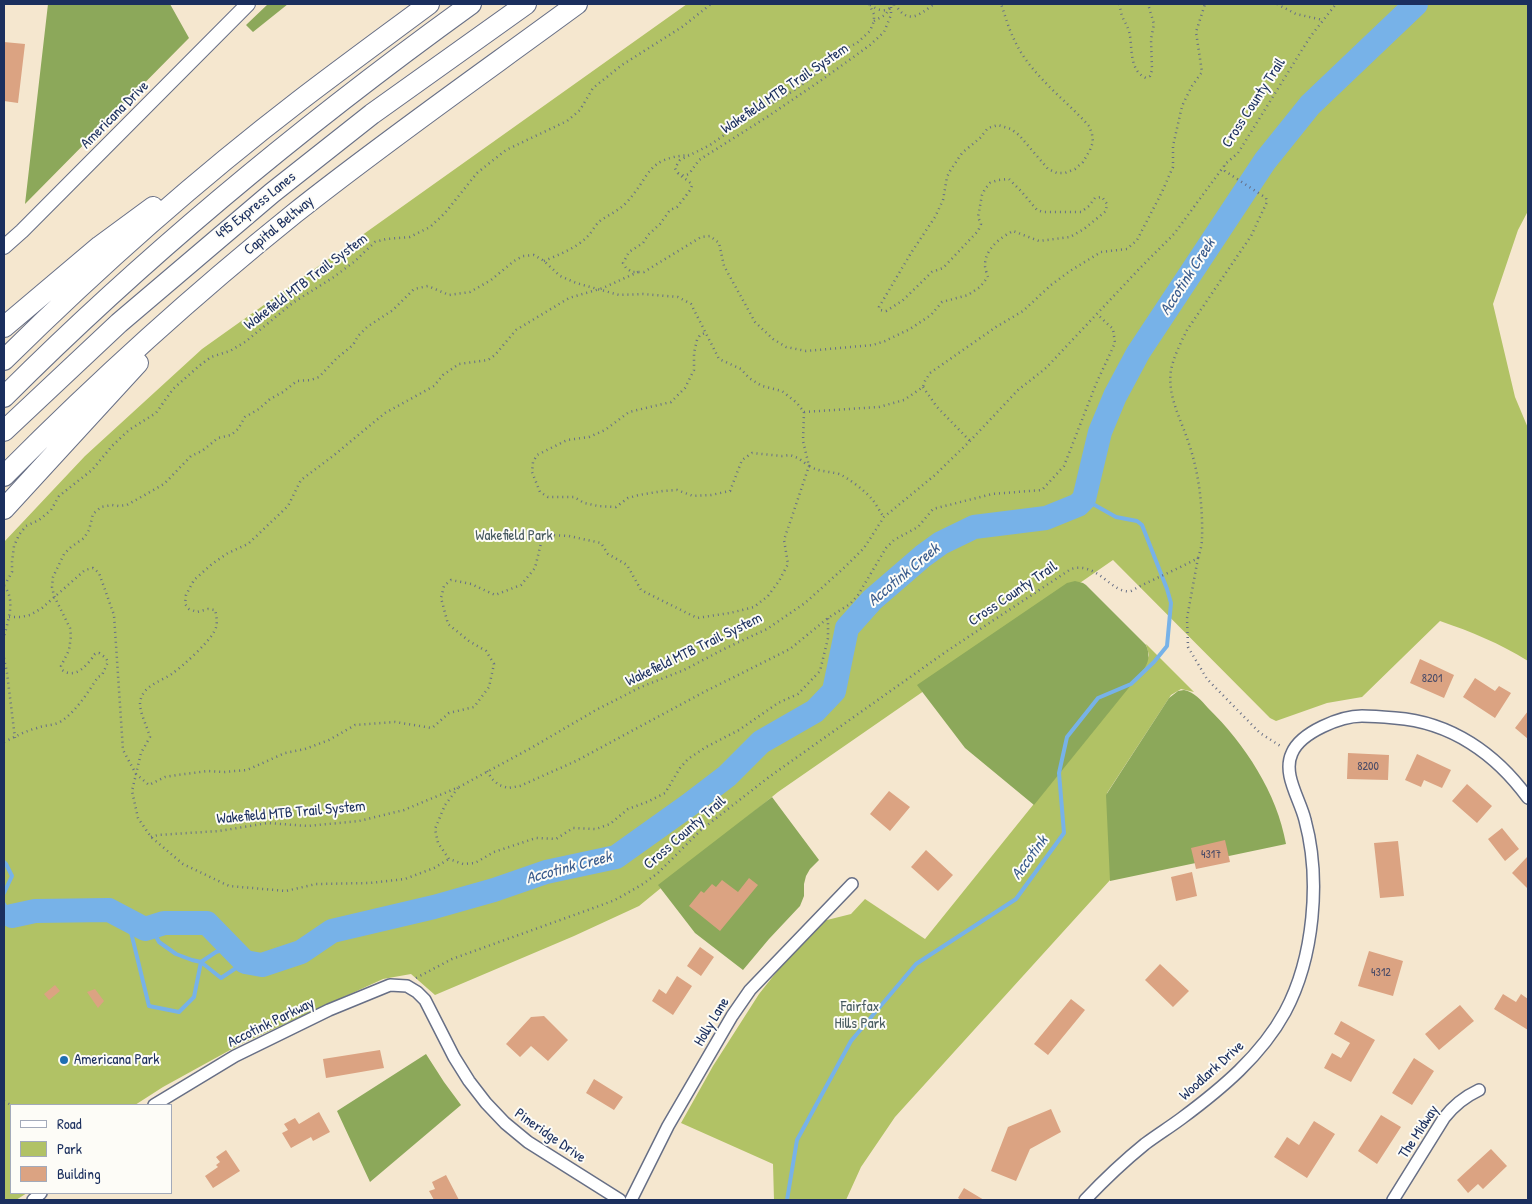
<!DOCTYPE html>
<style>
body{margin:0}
#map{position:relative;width:1532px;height:1204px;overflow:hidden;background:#f5e7cf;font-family:"Patrick Hand",sans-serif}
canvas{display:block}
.frame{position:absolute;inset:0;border:5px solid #1b2f5e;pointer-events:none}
.legend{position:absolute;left:10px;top:1104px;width:162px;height:90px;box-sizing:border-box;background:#fdfcf7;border:1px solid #a3aaba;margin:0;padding:6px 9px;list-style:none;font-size:15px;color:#1b2f5e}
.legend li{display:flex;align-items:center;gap:10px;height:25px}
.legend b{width:25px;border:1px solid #a3aaba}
</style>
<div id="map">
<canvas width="1532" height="1204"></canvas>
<div class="frame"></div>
<ul class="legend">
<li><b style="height:6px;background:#fff"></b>Road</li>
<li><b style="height:14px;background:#b1c265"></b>Park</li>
<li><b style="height:14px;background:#dba382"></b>Building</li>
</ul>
</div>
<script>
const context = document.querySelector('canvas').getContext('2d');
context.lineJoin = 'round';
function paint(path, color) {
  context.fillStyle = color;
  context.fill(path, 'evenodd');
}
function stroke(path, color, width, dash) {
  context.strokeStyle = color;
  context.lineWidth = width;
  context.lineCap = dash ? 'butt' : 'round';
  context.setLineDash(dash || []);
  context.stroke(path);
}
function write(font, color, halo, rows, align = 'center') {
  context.font = font + ' "Patrick Hand",sans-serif';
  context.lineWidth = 4;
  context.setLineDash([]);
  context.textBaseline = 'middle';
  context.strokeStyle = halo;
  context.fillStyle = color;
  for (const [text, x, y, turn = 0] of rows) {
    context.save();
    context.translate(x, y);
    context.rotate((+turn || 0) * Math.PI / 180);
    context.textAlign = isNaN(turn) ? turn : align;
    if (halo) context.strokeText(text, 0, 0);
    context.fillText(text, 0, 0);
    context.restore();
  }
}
const green = new Path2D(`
 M687,4H1528V211L1518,230L1493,304L1515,397L1528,428V661C1499,643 1472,632 1440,621L1362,697L1327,703L1276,721L1270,718L1113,560L778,792L639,906L574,936L435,995L411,974L383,979L241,1044L163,1087L135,1105H11V1193H27L16,1200H4V542L85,456L202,349Z
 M1146,644L1194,692L1181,689L1171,695L1107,793L1111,879L895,1117L861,1167L846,1200H774L773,1164L681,1123L713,1066L759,994L790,955L823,921L851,914L865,899L925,939L1145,666L1149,655Z`);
const forest = new Path2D(`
 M48,4H170L189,38L25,204Z
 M268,4H288L253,32L246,25Z
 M1075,581L1083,583L1086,585L1146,645C1150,654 1149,662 1144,669L1034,805L965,748L917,685L1067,583Z
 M1184,690C1194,692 1201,700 1208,708C1245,744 1277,793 1286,844L1110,881L1106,795L1169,698L1178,691Z
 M772,797L819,860L810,869L806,876L804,884V896L800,906L769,939L743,970L695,933L658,885Z
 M426,1054L444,1082L461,1105L370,1182L337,1111Z`);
const stream = new Path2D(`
 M4,862L6,864L12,876L4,893
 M4,904L12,916L4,918
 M128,920L149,1006L179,1012L194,997L201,962L216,952L231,947
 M151,927L159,942L176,954L192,960L201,962L221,978L245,962
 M787,1200L797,1140L851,1041L916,964L1016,899L1064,833L1059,773L1067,737L1098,698L1131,684L1154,662L1167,646L1171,603L1167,589L1142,525L1137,521L1116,517L1084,499`);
const river = new Path2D(`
 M12,916L35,911L109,910L145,929L164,923H207L245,962L262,965L301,952L332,931L434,907L494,890L546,872L616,857L689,805L727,776L761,742L815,711L834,691L847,628L872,600L923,556L941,543L974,527L1046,518L1078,505L1084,499L1100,432L1115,396L1138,353L1265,161L1310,105L1416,4`);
const building = new Path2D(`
 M4,42L25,44L18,103L4,101Z
 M1420,659L1454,675L1444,698L1410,683Z
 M1475,678L1495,691L1499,686L1511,693L1495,718L1463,697Z
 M1528,711V739L1515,728Z
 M1348,753L1389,755L1388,780L1347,779Z
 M1417,754L1451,770L1442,788L1424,780L1421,787L1405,780Z
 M1467,784L1492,806L1477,823L1452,801Z
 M889,791L910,807L890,831L870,814Z
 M1502,828L1519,849L1505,861L1488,839Z
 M1225,840L1230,862L1196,869L1191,848Z
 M1398,841L1404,896L1380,898L1374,843Z
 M926,850L953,875L938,891L911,867Z
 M1527,857L1528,858V889L1512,873Z
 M1192,872L1197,896L1176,901L1171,877Z
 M749,878L758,885L720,931L689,906L701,891L704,893L712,884L716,887L722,880L738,892Z
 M700,947L714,957L701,976L687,966Z
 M1369,951L1403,961L1393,996L1358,986Z
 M1160,964L1189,991L1173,1007L1145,980Z
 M677,976L692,986L673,1015L652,1001L659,989L666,994Z
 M55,985L60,991L49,1000L44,994Z
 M95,989L104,1001L98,1008L87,992Z
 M1503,994L1516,1002L1521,994L1528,999V1030L1494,1009Z
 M1071,999L1085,1010L1048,1055L1034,1044Z
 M1460,1005L1474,1021L1439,1050L1425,1034Z
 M544,1016L568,1040L548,1061L531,1046L520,1057L506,1044L531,1017Z
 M1341,1021L1375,1040L1351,1082L1324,1068L1332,1053L1341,1058L1350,1043L1334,1034Z
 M380,1050L384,1068L326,1078L323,1059Z
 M1414,1058L1434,1071L1412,1105L1392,1093Z
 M594,1079L623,1097L614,1110L586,1093Z
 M1051,1109L1061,1132L1030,1149L1016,1181L991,1171L1008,1127Z
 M319,1112L330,1132L313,1141L311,1137L291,1148L282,1133L288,1130L284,1124L295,1118L299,1124Z
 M1381,1115L1401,1127L1377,1164L1358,1151Z
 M1314,1121L1335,1134L1307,1178L1274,1157L1287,1137L1299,1145Z
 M1491,1149L1507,1166L1483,1189L1478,1184L1468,1193L1457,1180Z
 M226,1150L240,1171L213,1188L205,1176L218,1167L216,1165L220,1162L216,1157Z
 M446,1175L459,1200H434L429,1191L435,1189L432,1182Z
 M964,1188L984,1200H961L958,1198Z`);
const path = new Path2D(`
 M869,4L874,14V21L870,31L857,43L835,54L810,79L793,91L757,112L710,145L680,160L675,168C678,177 687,178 692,185L691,189L685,197L677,207L670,210L660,224L648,235L643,243L629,252L623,263L626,268L632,272H644L701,237L710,236L719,243L724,266L755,322L773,339L786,347L806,351L873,345L885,341L910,329L931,315L942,302L968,295L980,287L988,277C987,274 985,269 985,265C985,249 1001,237 1013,231L1039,241L1070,237L1084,229L1106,211L1107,204L1102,197L1095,198L1089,206L1081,212H1043L1037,210L1021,191L1009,179L998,180L990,183L985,189L982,195L978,217L981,224L978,231L943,268L932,272L902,301L886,311L880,310L879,307L911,253L935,217L943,200L947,177L950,171L962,153L980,138L988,128L998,125L1011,129L1019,135L1048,169L1057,173H1065L1075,169L1083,162L1090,150L1093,142L1092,134L1089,126C1064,98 1028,73 1013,37C1008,27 1005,15 1001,4
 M895,4C908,25 918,16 934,4
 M1119,4C1120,8 1121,12 1122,16C1124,21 1127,25 1129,31C1133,46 1128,70 1146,78L1150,76L1152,70L1151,39L1154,24L1148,4
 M1277,4L1296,14L1323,20
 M870,5C877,9 883,13 890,8
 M874,21L885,15L893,4
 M678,173L684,176L689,174L699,160L767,117L823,79L870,45L884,32L891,15V7
 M544,261C558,255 577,248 588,236C592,232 595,225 600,221C608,215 618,211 625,204C651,177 645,158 689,155
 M638,272L603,288L569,298L516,330L495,355L488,360L459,364L443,375L434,386L385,413L333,456L301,480L288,506L248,544L228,553L212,564L194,580L186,595L185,604L189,609L197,612L208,609L215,610C217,617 218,626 214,632C207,644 184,665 173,673C161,682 142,685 140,703C140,714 147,726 150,737L141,753L136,774L149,785L165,777L177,775L208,771L224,772L247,770L285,753L305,749L329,740L355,725L395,722L432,728L449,713L474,707L489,687L494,664L486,651L469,641L448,624L441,598L444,586L451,580L471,584L495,595L521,585L535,568L542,539L552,535L569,536L601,543L608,554L627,565L641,590L697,618L730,613L754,607L768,596L779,581L788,564L784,540L809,466L798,458L790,455L782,456L752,453L742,460L730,491L711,495L693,496L677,490L663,491L639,495L628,498L616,507L598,506L584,503L574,497H548L540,492L532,472L533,462L537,455L567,440L589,437L605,430L629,412L671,402L685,388L694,370V353L697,340L700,335L705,333
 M923,387L937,407L970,441
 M804,412L879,407L904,400L923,387L925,381L930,373L996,327L1023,311L1051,285L1070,271L1101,252L1127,249L1137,240L1162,192L1173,167V146L1182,106L1192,86L1202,72L1196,32L1205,4
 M1198,558L1187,618L1188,647L1207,679L1260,733L1282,747
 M4,585L7,581L12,572V562L14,546L19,535L26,526L39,520L51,510L59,496L92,470L112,446L129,430L156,413L173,389L199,366L211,357L230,351L245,342L294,302L334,277L354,262L375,242L386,239L410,237L430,227L445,213L477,173L506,150L567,121L580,110L593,88L622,65L682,27L711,4
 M4,586C16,600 8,620 4,637
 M9,617H21L30,615L42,608L85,570L93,568L99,573L114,615L123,750L136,774L132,791L138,818L151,837L183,864L229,886L286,891L316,884L370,883L405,879L434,868L449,859
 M4,658L7,673L15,738
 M4,742C15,737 25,731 37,728C44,725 52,726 60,722C76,712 88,692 98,677L102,675L108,662L106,658L99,653L95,654C88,664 76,680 62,670L61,666L69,650L71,636L70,628L54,596L52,587L53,577L64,554L71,547L84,538L89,530L93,514L101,507L112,505L119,506L127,505L164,484L191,456L202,451L218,438L231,435L238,429L245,417L259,409L270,399L283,392L297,381L311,380L319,377L337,358L353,345L358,336L367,327L393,310L414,289L428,286L449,295L470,292L491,280L514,261L523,256L534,255L544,261L560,276L576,283L619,295L643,294L678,297L691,304L719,359L741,369L749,378L762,386L782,391L797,403L804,412L803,441L809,466C819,472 828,471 839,474C847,477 865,491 871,498C876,503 879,511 884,517
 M487,771L492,779L499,785L508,788L520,786L576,761L704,692L790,649L828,618L850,604L858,595L886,548L894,540L918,527L933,509L992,494L1042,490L1064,466L1096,384L1115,343L1113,329L1097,314
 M458,788L445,805L435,829L438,843L449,859L463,864L475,863L494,852L536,838L556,839L573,828L596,829L610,824L628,809L647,802L665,793L680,768L688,759L706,747L739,730L778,703L798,694L820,671L828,638V618
 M151,837L158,835L219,831L268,823L308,826L359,821L404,810L459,787L531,748L596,710L641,687L684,670L724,649L767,629L805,603L846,566L864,548L884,517L935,475L970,441L1018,390L1046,368L1140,268L1174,234L1224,166
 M416,978L452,959L599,906L615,900L643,884L658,873L701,830L769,777L947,651L1071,569C1098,561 1112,595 1131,591C1153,579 1176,570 1198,558C1200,552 1202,545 1202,539C1203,508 1199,473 1189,444C1181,419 1167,396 1171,370C1174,356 1181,342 1187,330L1251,236L1267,202L1266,198L1225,171L1224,165L1238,153L1310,37L1336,4
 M4,1101L11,1105`);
const minor = new Path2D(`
 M154,1105L235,1056L329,1010L390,985L407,986L417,992L425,1000L454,1057L469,1081L486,1103L505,1123L528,1142L620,1200
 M33,1200L41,1193
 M631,1200L668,1126L732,1016L750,990L852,884
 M1085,1200C1104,1180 1124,1161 1145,1144C1157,1135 1170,1127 1182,1118C1221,1089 1261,1056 1285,1012C1314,958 1321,879 1305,820C1300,799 1282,774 1292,753C1301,732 1341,716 1362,716C1373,716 1384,717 1395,718C1451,722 1496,754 1528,798
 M1393,1200L1444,1118C1454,1105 1464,1097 1479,1090`);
const tertiary = new Path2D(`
 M4,247L22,231L248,4`);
const motorway = new Path2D(`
 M4,327L100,246L153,207
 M4,360C97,268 195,181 299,101C342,68 386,36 429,4
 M4,397C148,253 306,123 471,4
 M4,431L119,323L272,193L372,114L526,4
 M4,476C96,383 193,295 295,213C387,140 483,73 577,4
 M4,509L138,363`);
const markers = [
 [64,1060,5,"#1f6fb2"]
];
const numberNames = [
 ["8201",1432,679],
 ["8200",1368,767],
 ["4317",1211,855],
 ["4312",1381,973]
];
const streetNames = [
 ["Wakefield MTB Trail System",785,89,-34],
 ["Cross County Trail",1254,103,-57],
 ["Americana Drive",115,115,-45],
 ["495 Express Lanes",256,206,-39],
 ["Capital Beltway",279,226,-39],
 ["Wakefield MTB Trail System",306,282,-37],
 ["Cross County Trail",1013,594,-34],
 ["Wakefield MTB Trail System",694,650,-26],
 ["Wakefield MTB Trail System",291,813,-5],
 ["Cross County Trail",685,833,-41],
 ["Holly Lane",712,1022,-59],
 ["Accotink Parkway",271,1023,-26],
 ["Woodlark Drive",1212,1071,-42],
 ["The Midway",1419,1132,-57],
 ["Pineridge Drive",550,1136,35]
];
const parkNames = [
 ["Wakefield Park",514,536],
 ["Fairfax",860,1007],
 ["Hills Park",860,1024]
];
const poiNames = [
 ["Americana Park",74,1060]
];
const waterNames = [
 ["Accotink Creek",1188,277,-57],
 ["Accotink Creek",904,575,-40],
 ["Accotink",1030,858,-54],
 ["Accotink Creek",569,868,-15]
];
paint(green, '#b1c265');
paint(forest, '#8ca85a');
stroke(stream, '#77b2e8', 4);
stroke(river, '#77b2e8', 24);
paint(building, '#dba382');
stroke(minor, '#676f86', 14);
stroke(tertiary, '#676f86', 16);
stroke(motorway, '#676f86', 22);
stroke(path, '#676f86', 2.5, [1, 4]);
stroke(minor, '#fff', 11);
stroke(tertiary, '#fff', 14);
stroke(motorway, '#fff', 20);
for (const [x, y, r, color] of markers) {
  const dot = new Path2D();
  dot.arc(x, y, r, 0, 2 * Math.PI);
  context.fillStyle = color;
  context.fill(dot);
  stroke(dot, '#fdfcf7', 2);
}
write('12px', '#4b4c67', null, numberNames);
write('15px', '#1b2f5e', '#fdfcf7', streetNames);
write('15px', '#485b60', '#fdfcf7', parkNames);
write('15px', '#1b2f5e', '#fdfcf7', poiNames, 'left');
write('italic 16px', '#3b5d8e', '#fdfcf7', waterNames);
</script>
